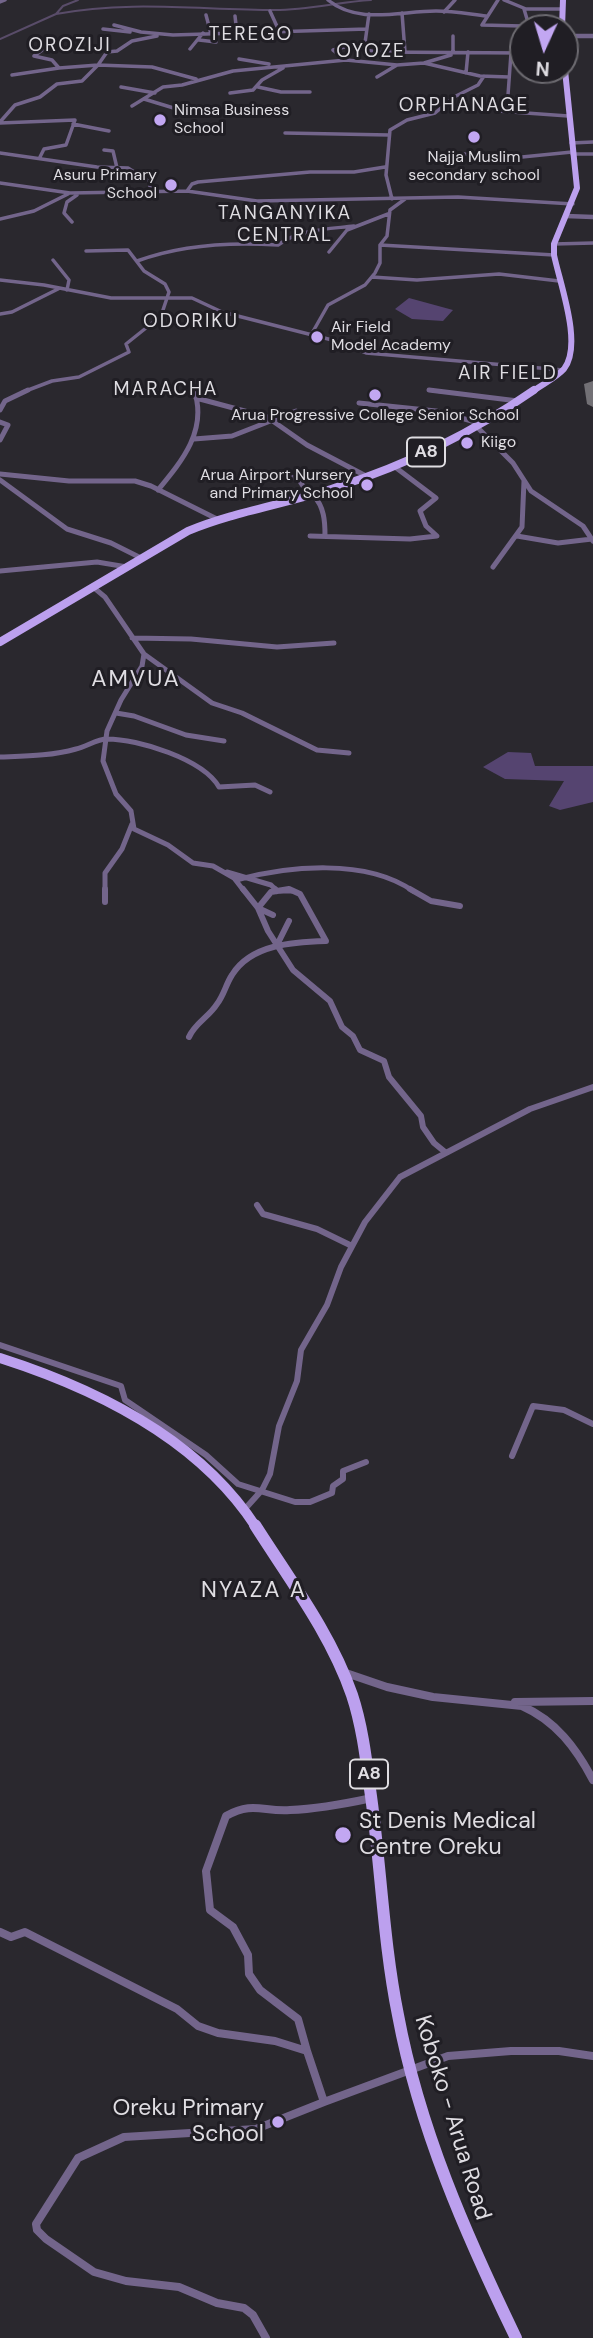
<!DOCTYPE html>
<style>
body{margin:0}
#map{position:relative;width:593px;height:2338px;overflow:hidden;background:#2a282e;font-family:"DM Sans",sans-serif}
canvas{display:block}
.north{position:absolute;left:509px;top:14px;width:70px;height:70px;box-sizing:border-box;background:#201e24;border:2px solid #6c6a70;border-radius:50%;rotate:184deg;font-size:19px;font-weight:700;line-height:28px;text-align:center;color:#dfdde2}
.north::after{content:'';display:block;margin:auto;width:24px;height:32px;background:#c2a7f2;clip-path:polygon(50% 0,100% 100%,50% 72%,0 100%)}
</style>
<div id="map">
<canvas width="593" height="2338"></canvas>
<div class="north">N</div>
</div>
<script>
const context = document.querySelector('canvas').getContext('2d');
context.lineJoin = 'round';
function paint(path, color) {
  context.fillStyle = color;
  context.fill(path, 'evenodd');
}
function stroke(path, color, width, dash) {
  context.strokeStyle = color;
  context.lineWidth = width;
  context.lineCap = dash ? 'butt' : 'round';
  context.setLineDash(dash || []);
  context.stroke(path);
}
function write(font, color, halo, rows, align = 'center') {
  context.font = font + ' "DM Sans",sans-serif';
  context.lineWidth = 6;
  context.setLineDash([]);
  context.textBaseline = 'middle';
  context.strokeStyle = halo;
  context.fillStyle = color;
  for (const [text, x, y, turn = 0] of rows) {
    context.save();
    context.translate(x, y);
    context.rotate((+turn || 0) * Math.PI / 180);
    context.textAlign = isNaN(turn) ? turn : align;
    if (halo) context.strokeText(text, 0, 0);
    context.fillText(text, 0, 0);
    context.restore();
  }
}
const forest = new Path2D(`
 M409,298L453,310L443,321L412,319L395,309Z
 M508,752L531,753L535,766H593V802L560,810L549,806L564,781L505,779L483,767Z`);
const stream = new Path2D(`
 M56,14C130,0 200,10 275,10C308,10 339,2 371,0
 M0,39L56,14L63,6L78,0`);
const taxiway = new Path2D(`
 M593,381V407L587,404L584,384Z`);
const minorFar3 = new Path2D(`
 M328,0C358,25 400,11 436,11C453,11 469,14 486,16
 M498,0L482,25L562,27
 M504,0L526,9H563
 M0,2L5,0
 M524,9L527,19
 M270,11L280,33
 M444,12L455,0
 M402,13L405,52
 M206,15L211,34
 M235,16L237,34
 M114,25L141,32L173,35L367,29
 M103,29L130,32
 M453,36V52
 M199,40L216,42
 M190,49L203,33
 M364,50L369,14
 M511,53L508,95L498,111L568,116
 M34,56L52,60L59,68L98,65L107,52L117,51L132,41L157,36
 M34,56L56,40
 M239,59L269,64
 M346,60L333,50L348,46L376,52L523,53
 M424,63L480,76L509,77
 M466,73L468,52
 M12,75L59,68
 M377,77L397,65L424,63L451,55
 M121,87L155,93
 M258,87L281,92H310
 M230,93L253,90L262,80L283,68
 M144,99L190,113
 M132,106L163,87L182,85L233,71L346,60L397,65
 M0,122L15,105L40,97L57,84L82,81L98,65L152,67L196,79
 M0,123L75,120L66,145L44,149L40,157
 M73,124L109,131
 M285,133L389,135
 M571,143L593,142
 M104,150L113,151L117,168
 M0,153L97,167L128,168L150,182V192
 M464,154L502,159L572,152
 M572,154H593
 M0,183L70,193L187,191L257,201L458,197L573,204
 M187,191L192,184L198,182L310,172H354L385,167
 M392,199L386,175L390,130L407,120L435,113L454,97L478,85L484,76
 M0,219L34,211L68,194
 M72,222L64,213L67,202L77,195
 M554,244L593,243
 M380,245L387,236L390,210L405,199
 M329,252L347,230L388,214
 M53,260L69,280L67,290
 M137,261C180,245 232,242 278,245C299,229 329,229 354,226
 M372,277L417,280L499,274L559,281
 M0,280L44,285L111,298H192L222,312L336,341L366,353L563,370
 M0,314L12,312L58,289
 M311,335L328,305L365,285L375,273L380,263V245L554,255
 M190,382L195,392
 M429,390L443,392
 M23,392L52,381L79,377L129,352L126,344L161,316L169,292L165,284L144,271L128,250L86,251`);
const minorFar2 = new Path2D(`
 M429,390L518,401
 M196,398L267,417L307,445L368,477
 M359,403L436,411L479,423
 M0,410L5,401L28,390
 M0,422L8,425L0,440
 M475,425L513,463L531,491L583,526L593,541
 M194,439L232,436L296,411
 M276,473L299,479C302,488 308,490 314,496C324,507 325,521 325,535
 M0,474L69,481H135L151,486L217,519
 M0,480L67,529L111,543L141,558
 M158,490C182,461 208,430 194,390
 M310,536L410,539L437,536L426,526L420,511L436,498L395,467
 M517,536L558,543L592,539
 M493,567L522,527L524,481
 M0,571L97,562L127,567
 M93,587L105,597L144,654L142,666L121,700L107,731L103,761L116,794L131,811L134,829L168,845L193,863L213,866L234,878L244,891
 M132,638L191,639L277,647L334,643
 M144,654L212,703L242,713L317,750L349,753
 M116,713L134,716L186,735L224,741
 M0,757C26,756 51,756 76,749C86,747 97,739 107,739C138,739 203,759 219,787L255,785L270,792
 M227,872L271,885L277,891
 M236,880C288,866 366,858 413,891
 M105,891V873L122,849L132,824
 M280,891H292`);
const minorFar1 = new Path2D(`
 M105,889V902
 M243,889L258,908L268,931L293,970L330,1001L342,1027L353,1036L360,1050L384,1061L389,1077L421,1116L423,1127L434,1143L445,1152
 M275,889L277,891
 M410,889L431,901L460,906
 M277,945L289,921
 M189,1037C195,1023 209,1017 217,1004C224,995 226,984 232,975C251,944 294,942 326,941L300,894L289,889L271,892L258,908L273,915
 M257,1205L263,1214L317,1229L352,1246
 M0,1345L121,1386L125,1400L206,1455L238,1484L295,1502H310L332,1493L333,1486L343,1479V1471L366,1462
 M512,1456L533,1406L564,1410L593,1424
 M244,1510L262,1490L270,1474L279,1426L297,1381L301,1350L327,1305L341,1267L365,1222L400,1177L530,1109L593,1087`);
const minor = new Path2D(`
 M343,1672L387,1687L433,1697L522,1706C556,1721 576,1748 593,1780
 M515,1702L593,1701
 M0,1932L11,1937L25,1932L177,2009L198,2026L218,2033L275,2041L307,2051L298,2019L260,1990L249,1974L248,1955L233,1927L210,1910L206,1871L226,1816C253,1801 263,1812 290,1810C318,1809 344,1804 372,1798
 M307,2051L324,2102L448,2056L511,2051H559L593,2056
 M266,2338L253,2315L244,2308L217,2303L179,2287L126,2281L94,2272L46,2239L37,2230L36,2224L78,2158L124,2137L256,2129L324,2102`);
const tertiary = new Path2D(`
 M565,36H593
 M566,216L593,217`);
const primaryFar3 = new Path2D(`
 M562,28L563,0
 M532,392C541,385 556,378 564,369C583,345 560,284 554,255V244L577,188L565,70`);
const primaryFar2 = new Path2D(`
 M0,642L188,531C236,511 288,504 337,487C406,465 475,431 534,390`);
const primaryFar1 = new Path2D(`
 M0,1358C97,1389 199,1439 256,1527`);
const primary = new Path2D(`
 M255,1525C290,1580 331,1634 352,1695C362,1725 366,1758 370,1789C381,1864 383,1941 398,2015C419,2128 466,2235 516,2338`);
const markers = [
 [160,120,7,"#c2a7f2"],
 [474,137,7,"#c2a7f2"],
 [171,185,7,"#c2a7f2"],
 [317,337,7,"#c2a7f2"],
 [375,395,7,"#c2a7f2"],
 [467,443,7,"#c2a7f2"],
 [367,485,7,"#c2a7f2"],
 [343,1835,9,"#c2a7f2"],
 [278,2122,7,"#c2a7f2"]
];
const farPoinames = [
 ["Nimsa Business",174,111],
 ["School",174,129],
 ["Najja Muslim",474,158,"center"],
 ["secondary school",474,176,"center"],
 ["Asuru Primary",157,176,"right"],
 ["School",157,194,"right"],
 ["Air Field",331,328],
 ["Model Academy",331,346],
 ["Arua Progressive College Senior School",375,416,"center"],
 ["Kiigo",481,443],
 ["Arua Airport Nursery",353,476,"right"],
 ["and Primary School",353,494,"right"]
];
const shields = [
 [426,452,38],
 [369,1774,38]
];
const shieldNames = [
 ["A8",426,452],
 ["A8",369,1774]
];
const farQuarternames = [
 ["TEREGO",251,35],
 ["OROZIJI",70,46],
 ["OYOZE",371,52],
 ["ORPHANAGE",464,106],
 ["TANGANYIKA",285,214],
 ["CENTRAL",285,236],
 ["ODORIKU",191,322],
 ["AIR FIELD",508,374],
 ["MARACHA",166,390]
];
const quarterNames = [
 ["AMVUA",136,680],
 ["NYAZA A",254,1591]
];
const nearPoinames = [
 ["St Denis Medical",359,1822],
 ["Centre Oreku",359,1848],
 ["Oreku Primary",264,2109,"right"],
 ["School",264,2135,"right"]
];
const nearStreetnames = [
 ["Koboko - Arua Road",452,2118,73]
];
paint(forest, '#554470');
stroke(stream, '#594c69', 2);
paint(taxiway, '#727075');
stroke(minorFar3, '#73658b', 3.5);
stroke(minorFar2, '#73658b', 5);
stroke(minorFar1, '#73658b', 6);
stroke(minor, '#73658b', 8);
stroke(tertiary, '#73658b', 4.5);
stroke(primaryFar3, '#bca0ee', 6);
stroke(primaryFar2, '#bca0ee', 8);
stroke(primaryFar1, '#bca0ee', 10);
stroke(primary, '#bca0ee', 12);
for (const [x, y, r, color] of markers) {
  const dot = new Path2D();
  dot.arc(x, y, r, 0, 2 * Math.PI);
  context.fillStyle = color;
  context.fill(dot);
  stroke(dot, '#201e24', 2.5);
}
write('16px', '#dfdde2', '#201e24', farPoinames, 'left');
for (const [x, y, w] of shields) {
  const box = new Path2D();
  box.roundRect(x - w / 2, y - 14.5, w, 29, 5);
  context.fillStyle = '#201e24';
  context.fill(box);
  stroke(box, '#dfdde2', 2);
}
write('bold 18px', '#dfdde2', null, shieldNames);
context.letterSpacing = '2px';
write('19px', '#dfdde2', '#201e24', farQuarternames);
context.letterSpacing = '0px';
context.letterSpacing = '2px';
write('23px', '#dfdde2', '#201e24', quarterNames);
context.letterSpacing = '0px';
write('23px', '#dfdde2', '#201e24', nearPoinames, 'left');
write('23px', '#dfdde2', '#201e24', nearStreetnames);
</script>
